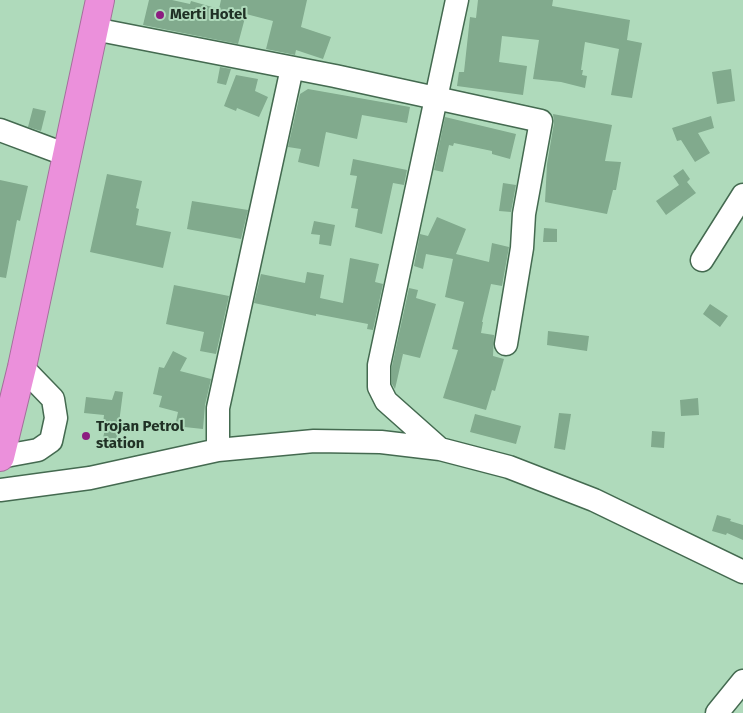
<!DOCTYPE html>
<style>
body{margin:0}
canvas{display:block;background:#afdabb}
</style>
<canvas width="743" height="713"></canvas>
<script>
const context = document.querySelector('canvas').getContext('2d');
context.lineJoin = 'round';
function paint(path, color) {
  context.fillStyle = color;
  context.fill(path, 'evenodd');
}
function stroke(path, color, width, dash) {
  context.strokeStyle = color;
  context.lineWidth = width;
  context.lineCap = dash ? 'butt' : 'round';
  context.setLineDash(dash || []);
  context.stroke(path);
}
function write(font, color, halo, rows, align = 'center') {
  context.font = font + ' "Fira Sans",sans-serif';
  context.lineWidth = 4;
  context.setLineDash([]);
  context.textBaseline = 'middle';
  context.strokeStyle = halo;
  context.fillStyle = color;
  for (const [text, x, y, turn = 0] of rows) {
    context.save();
    context.translate(x, y);
    context.rotate((+turn || 0) * Math.PI / 180);
    context.textAlign = isNaN(turn) ? turn : align;
    if (halo) context.strokeText(text, 0, 0);
    context.fillText(text, 0, 0);
    context.restore();
  }
}
const building = new Path2D(`
 M149,0H172L190,4L191,1L219,9L221,0H307L301,27L331,37L323,59L296,50L295,55L266,49L273,21L246,14L238,44L143,25Z
 M478,0H553L552,6L630,20L627,40L642,43L632,98L611,95L619,49L585,42L581,70H583L582,75L587,76L585,88L561,82L533,79L539,40L502,36L499,62L527,66L523,95L457,86L459,72H464L470,17L476,18Z
 M220,67L231,69L226,85L217,83Z
 M731,69L735,101L717,104L712,72Z
 M236,75L258,79L255,91L268,97L259,117L237,108L236,111L224,106Z
 M308,89L410,107L407,123L362,115L357,139L326,132L319,167L298,162L301,149L288,147L300,94Z
 M33,108L46,111L41,131L28,127Z
 M553,114L612,125L605,161L621,162L616,190H613L607,214L545,202L547,164L554,123Z
 M711,116L714,128L698,133L710,153L695,162L681,140L677,141L672,128Z
 M445,117L516,134L510,159L492,154V151L454,143L453,146L449,145L443,172L434,170Z
 M353,159L407,170L404,185L393,183L382,234L355,227L358,209L351,208L357,176L350,175Z
 M683,169L690,179L687,182L696,193L666,215L656,201L679,185L673,176Z
 M107,174L142,181L136,208L139,209L136,225L171,232L163,268L90,252Z
 M0,180L28,186L20,221L17,220L6,278L0,277Z
 M503,183L516,185L511,212L499,211Z
 M192,201L248,210L241,239L187,229Z
 M437,217L466,229L456,254L489,262L492,243L509,247L502,286L491,284L482,322H483L481,333L494,335L493,356L504,359L495,391L492,390L486,410L443,398L458,350L452,349L464,302L445,297L453,259L426,254L423,269L414,266L420,234L428,236Z
 M314,221L335,225L331,246L319,244L320,235L311,234Z
 M544,228L557,229V242H543Z
 M350,258L379,264L375,282L383,284L373,330L367,329L368,324L316,314V316L254,303L261,274L305,283L307,272L324,275L320,298L343,303Z
 M174,285L229,296L216,354L200,351L204,332L166,324Z
 M409,288L418,290L416,298L436,304L420,358L395,352Z
 M710,304L728,316L720,327L703,314Z
 M548,331L589,336L587,351L547,345Z
 M173,351L187,358L180,371L211,379L205,405L203,429L175,426L178,412L159,407L162,396L153,394L159,367L164,368Z
 M395,352L403,354L395,389L392,384V366Z
 M115,391L123,392L116,446L102,443L106,424H103L104,415L84,413L86,397L112,400Z
 M698,398L699,415L681,416L680,400Z
 M559,413L571,414L565,450L554,448Z
 M475,414L521,426L516,444L470,432Z
 M652,431L665,432L664,448L651,447Z
 M717,515L731,519L730,521L743,525V540L727,533L726,535L712,531Z`);
const minor = new Path2D(`
 M94,29L335,76L541,121L524,214L522,248L506,344
 M0,130L67,155
 M702,260L743,195
 M440,449L386,401L379,387V365L457,0
 M218,450V408L292,68
 M0,457L38,450L51,441L56,418L53,399L22,367
 M0,490L90,478L218,450L314,441L381,442L440,449L509,467L594,500L743,572
 M717,713L743,681`);
const highway = new Path2D(`
 M0,457L22,367L100,0`);
const markers = [
 [160,15,5,"#8c1d80"],
 [86,436,5,"#8c1d80"]
];
const poiNames = [
 ["Merti Hotel",170,15],
 ["Trojan Petrol",96,427],
 ["station",96,444]
];
paint(building, '#81aa8d');
stroke(minor, '#446a50', 25);
stroke(highway, '#a46f9b', 30);
stroke(minor, '#fff', 22);
stroke(highway, '#eb90db', 28);
for (const [x, y, r, color] of markers) {
  const dot = new Path2D();
  dot.arc(x, y, r, 0, 2 * Math.PI);
  context.fillStyle = color;
  context.fill(dot);
  stroke(dot, '#afdabb', 2);
}
write('bold 15px', '#203125', '#afdabb', poiNames, 'left');
</script>
